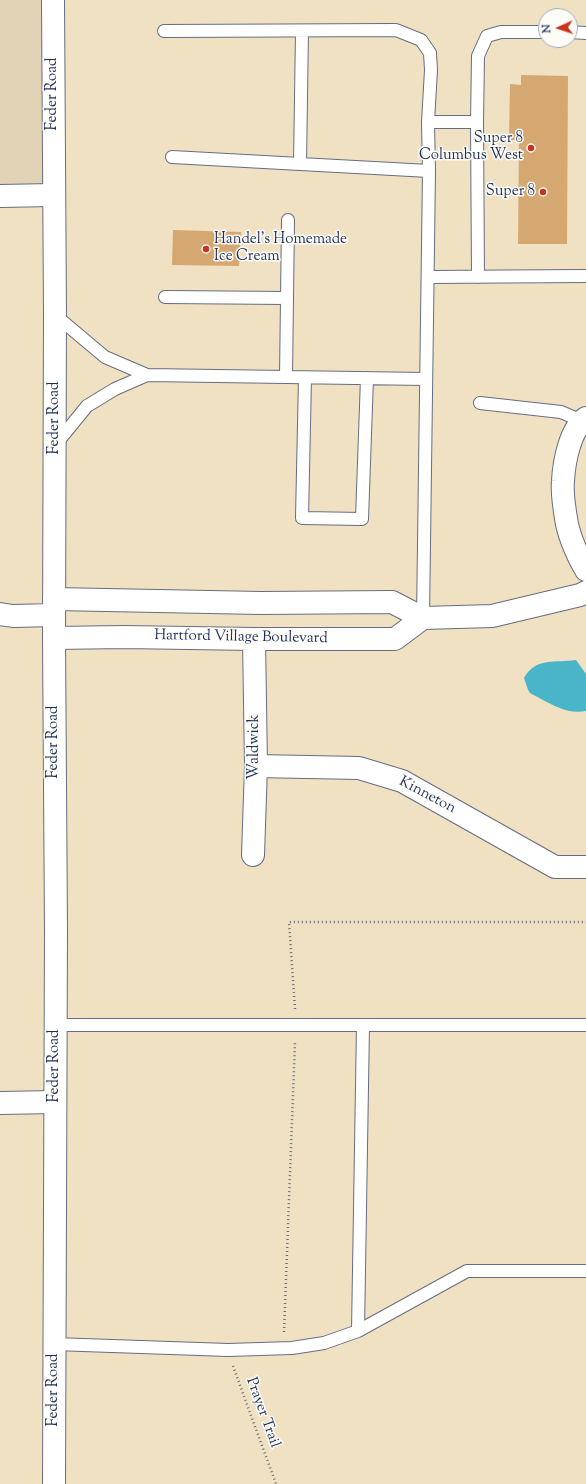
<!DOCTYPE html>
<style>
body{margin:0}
#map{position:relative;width:586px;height:1484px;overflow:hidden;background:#f0e1c3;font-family:"Sorts Mill Goudy",serif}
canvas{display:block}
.north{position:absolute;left:538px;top:8px;width:40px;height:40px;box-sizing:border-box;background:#fdfcf7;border:1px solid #a3aaba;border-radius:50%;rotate:267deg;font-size:11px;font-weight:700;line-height:16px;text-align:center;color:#1b2f5e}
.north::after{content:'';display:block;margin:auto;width:14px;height:18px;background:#c8321e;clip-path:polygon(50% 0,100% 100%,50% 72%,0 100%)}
</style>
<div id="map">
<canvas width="586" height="1484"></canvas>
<div class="north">N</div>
</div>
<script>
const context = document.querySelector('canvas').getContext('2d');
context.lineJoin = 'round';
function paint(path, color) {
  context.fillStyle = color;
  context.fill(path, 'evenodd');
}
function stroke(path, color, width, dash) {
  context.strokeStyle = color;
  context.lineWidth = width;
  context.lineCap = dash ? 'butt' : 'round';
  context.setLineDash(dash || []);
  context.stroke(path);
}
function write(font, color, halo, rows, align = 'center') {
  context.font = font + ' "Sorts Mill Goudy",serif';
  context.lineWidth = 3;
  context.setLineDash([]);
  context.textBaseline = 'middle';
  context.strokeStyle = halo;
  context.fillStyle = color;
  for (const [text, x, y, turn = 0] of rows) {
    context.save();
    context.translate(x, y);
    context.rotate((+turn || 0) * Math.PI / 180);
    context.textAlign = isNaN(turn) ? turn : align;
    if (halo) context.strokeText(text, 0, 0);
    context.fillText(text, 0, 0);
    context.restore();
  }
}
const built = new Path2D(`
 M0,0H53V195L0,196Z`);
const water = new Path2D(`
 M576,660L586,674V711C569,714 556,707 541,699C538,697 533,695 530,693C527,689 526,683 524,678C536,657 555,663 576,660Z`);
const building = new Path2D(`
 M521,75L568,76L567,244H518L519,140H509L510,84L521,85Z
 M173,230L241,232L239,266L172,265Z`);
const path = new Path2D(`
 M295,1009L289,922H586
 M284,1332L295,1042
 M233,1366L276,1484`);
const lane = new Path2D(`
 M164,31L396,30L421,40L430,53L431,70L428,122L429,171L423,618
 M570,32L586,33
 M428,122H477L478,56L487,36L501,32H546
 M477,122L478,277
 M172,157L429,171
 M300,164L302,31
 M428,277L586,276
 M165,297L287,298
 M55,315L105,357L147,375L426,379
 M286,377L288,220
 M305,378L302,518L362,519L367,378
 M480,403L561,412L582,421
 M56,444L87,406L115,389L147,375
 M55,1025H586
 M358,1331L363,1025
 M54,1344L228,1350L292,1348L324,1343L358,1331L467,1271H586`);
const street = new Path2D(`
 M0,196L53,195
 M586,418C570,429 564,462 563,481C562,491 565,513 567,524C570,538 578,557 586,570
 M54,599L261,603L392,602L423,618L492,616L580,595L586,592
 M0,614L13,616L54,615
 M54,638L124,637L254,639H395L423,618
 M256,766L359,768L402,781L555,867H586
 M253,855L256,766L254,639
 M0,1103L55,1102`);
const secondary = new Path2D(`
 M53,0L55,315L54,638L56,931L54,1484`);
const markers = [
 [531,148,4,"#c8321e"],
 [543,192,4,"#c8321e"],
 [206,249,4,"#c8321e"]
];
const streetNames = [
 ["Feder Road",53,94,-90],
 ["Feder Road",55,418,-90],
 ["Hartford Village Boulevard",241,638,1],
 ["Feder Road",54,742,-90],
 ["Waldwick",255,747,-90],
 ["Kinneton",427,796,28],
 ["Feder Road",55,1066,-90],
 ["Feder Road",54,1390,-90],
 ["Prayer Trail",262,1413,70]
];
const poiNames = [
 ["Super 8",523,139],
 ["Columbus West",523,156],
 ["Super 8",535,192],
 ["Handel's Homemade",214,240,"left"],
 ["Ice Cream",214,257,"left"]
];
paint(built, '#e2d2b6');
paint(water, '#4ab5c8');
paint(building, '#d4a870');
stroke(lane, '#666d81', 14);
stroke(street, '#666d81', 24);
stroke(secondary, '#666d81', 24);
stroke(path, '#666d81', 2.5, [1, 3]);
stroke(lane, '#fff', 12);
stroke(street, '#fff', 22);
stroke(secondary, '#fff', 22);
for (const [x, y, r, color] of markers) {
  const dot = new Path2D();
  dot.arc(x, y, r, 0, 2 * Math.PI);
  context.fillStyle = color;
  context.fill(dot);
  stroke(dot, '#fdfcf7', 1.5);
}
write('15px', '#1b2f5e', '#fdfcf7', streetNames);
write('15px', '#1b2f5e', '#fdfcf7', poiNames, 'right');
</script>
